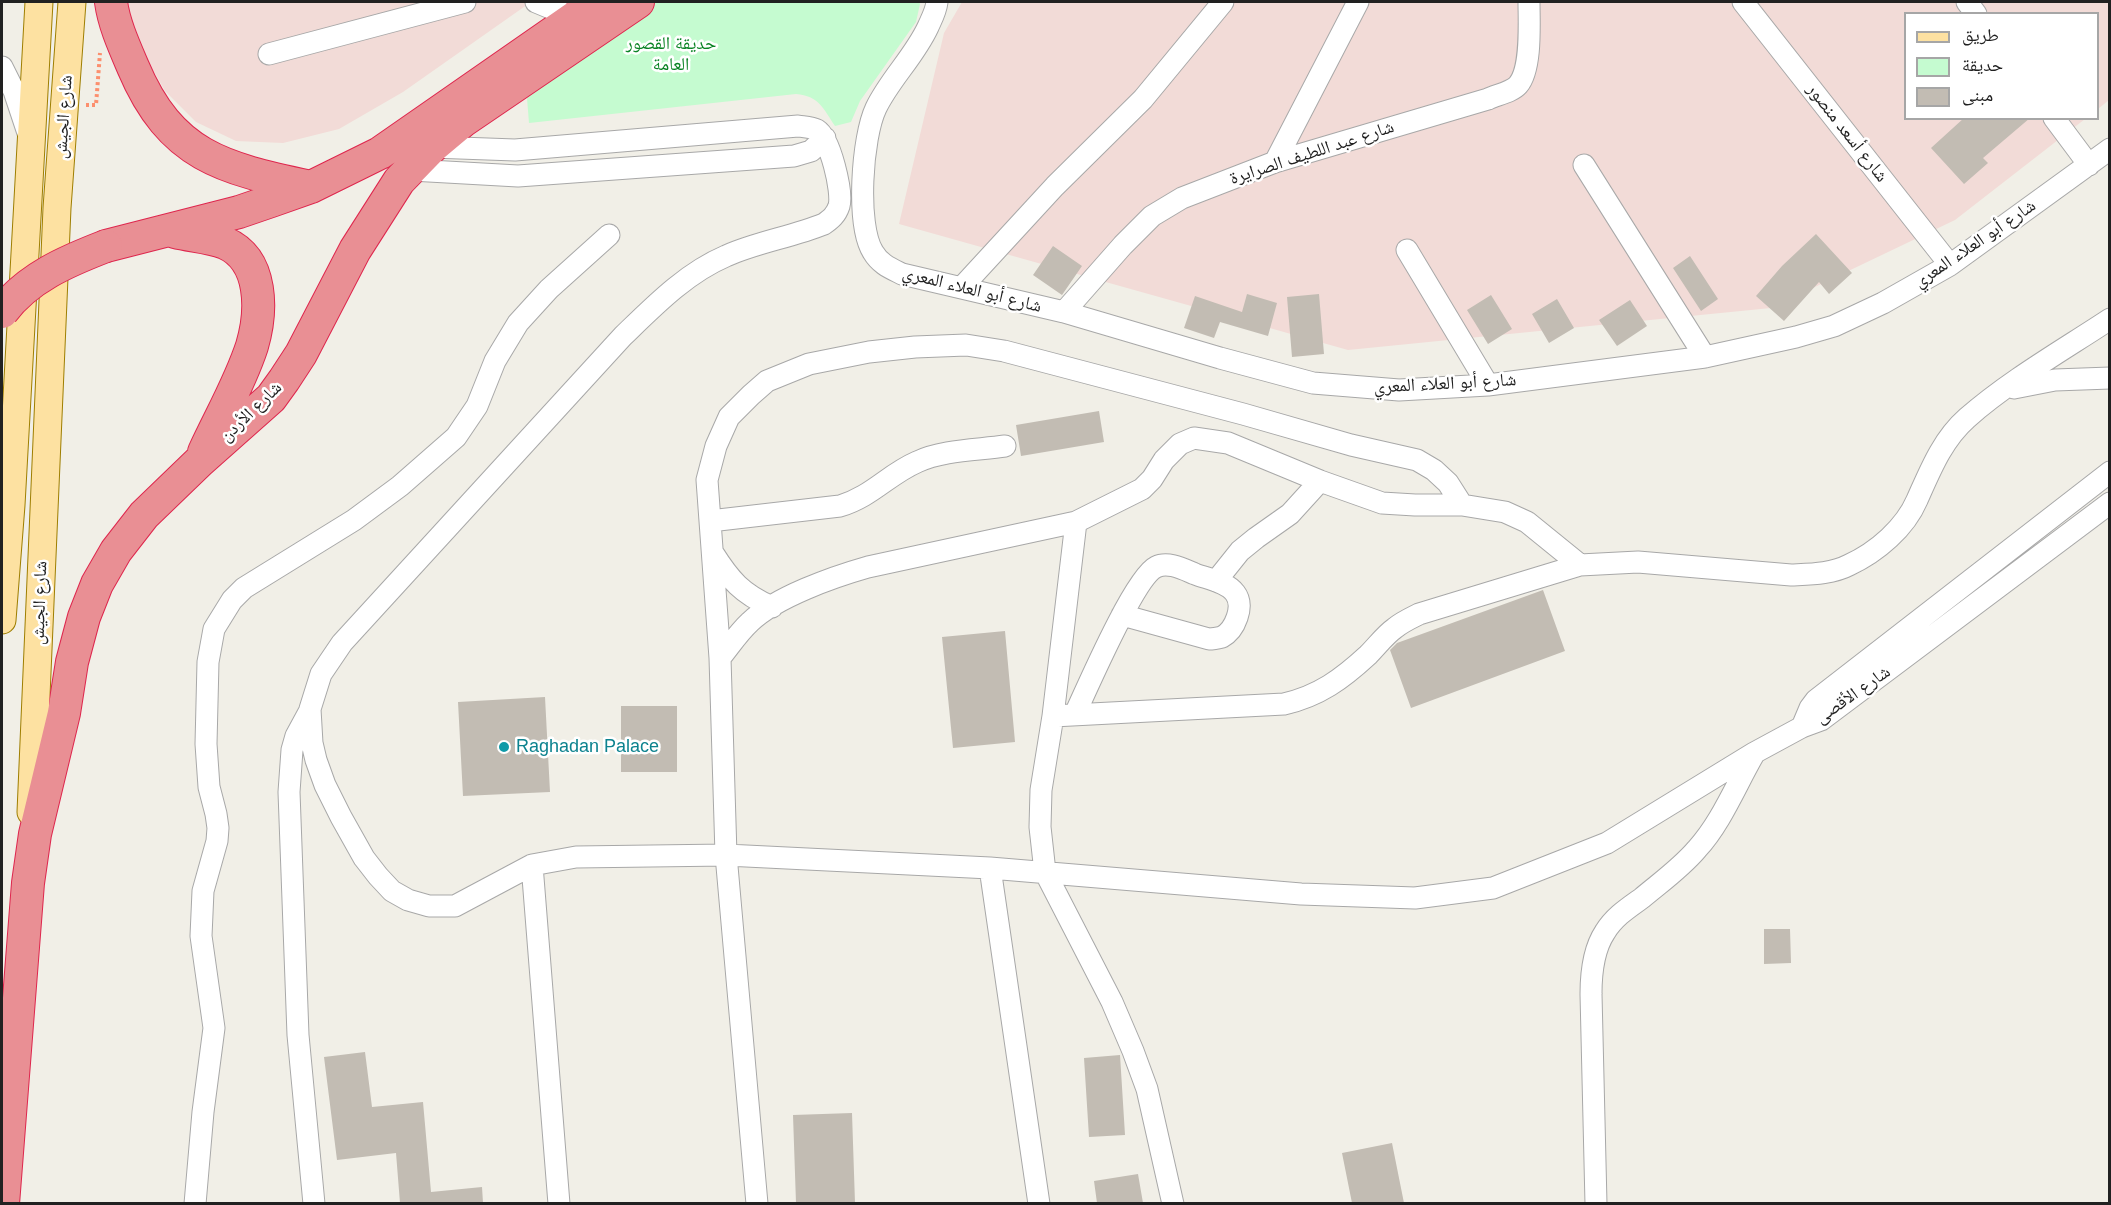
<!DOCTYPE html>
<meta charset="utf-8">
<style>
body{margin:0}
#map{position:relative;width:2111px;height:1205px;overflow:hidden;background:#f1efe7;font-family:Helvetica,"Noto Naskh Arabic",sans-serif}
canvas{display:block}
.frame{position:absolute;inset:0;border:3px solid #212121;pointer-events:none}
.legend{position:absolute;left:1904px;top:12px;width:195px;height:108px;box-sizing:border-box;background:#fff;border:2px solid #a6a6a6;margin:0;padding:8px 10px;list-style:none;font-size:18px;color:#212121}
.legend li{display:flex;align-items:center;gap:12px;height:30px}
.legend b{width:30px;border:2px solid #a6a6a6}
</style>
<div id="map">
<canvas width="2111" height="1205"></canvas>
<div class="frame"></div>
<ul class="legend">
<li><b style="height:8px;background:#fde1a1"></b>طريق</li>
<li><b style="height:16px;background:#c5fbd0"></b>حديقة</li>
<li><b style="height:16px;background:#c2bcb3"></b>مبنى</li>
</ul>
</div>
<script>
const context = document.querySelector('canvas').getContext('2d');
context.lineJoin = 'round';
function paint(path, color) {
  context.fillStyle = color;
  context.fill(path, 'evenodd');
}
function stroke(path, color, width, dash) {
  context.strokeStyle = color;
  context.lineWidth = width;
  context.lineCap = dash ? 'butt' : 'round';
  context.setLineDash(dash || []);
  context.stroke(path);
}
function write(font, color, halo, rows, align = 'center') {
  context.font = font + ' Helvetica,"Noto Naskh Arabic",sans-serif';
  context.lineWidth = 5;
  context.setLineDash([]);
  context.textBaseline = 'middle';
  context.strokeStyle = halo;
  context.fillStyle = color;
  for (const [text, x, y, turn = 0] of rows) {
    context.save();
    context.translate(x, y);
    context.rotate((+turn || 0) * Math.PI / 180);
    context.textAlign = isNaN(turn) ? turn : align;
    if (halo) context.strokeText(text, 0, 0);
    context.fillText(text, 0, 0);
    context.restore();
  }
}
const commercial = new Path2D(`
 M124,2H531L403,92L339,129L283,143L236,141L196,122L165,91L139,45Z
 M962,2H2109V100L2098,109V14H1906V118L2085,119L1955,220L1771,308L1348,350L899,224L944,33Z`);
const park = new Path2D(`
 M657,2H919L920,4L916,22L860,101L851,122L835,126C823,108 819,96 796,94L529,123L527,98L536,79Z`);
const building = new Path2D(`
 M1964,118H2030L1983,158L1988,163L1964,184L1931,148Z
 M1816,234L1852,273L1829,294L1819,282L1784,321L1756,296L1782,266Z
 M1053,246L1082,266L1062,295L1033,275Z
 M1690,256L1718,299L1701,311L1673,268Z
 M1247,294L1277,303L1268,336L1220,322L1214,338L1184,328L1195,296L1242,312Z
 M1319,294L1324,354L1292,357L1287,297Z
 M1491,295L1512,329L1488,344L1467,310Z
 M1557,299L1574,328L1549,343L1532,314Z
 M1630,300L1647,326L1617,346L1599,320Z
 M1099,411L1104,442L1021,456L1016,425Z
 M1543,590L1565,651L1411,708L1390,650L1397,643Z
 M1005,631L1015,742L953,748L942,637Z
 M545,697L550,792L463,796L458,702Z
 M621,706H677V772H621Z
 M1764,929H1790L1791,963L1764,964Z
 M365,1052L372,1107L423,1102L431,1192L482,1187L483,1203H400L396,1153L337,1160L324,1057Z
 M1120,1055L1125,1135L1089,1137L1084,1058Z
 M852,1113L855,1203H796L793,1115Z
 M1392,1143L1404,1203H1352L1342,1153Z
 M1138,1174L1143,1203H1097L1094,1181Z`);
const path = new Path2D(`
 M86,105H96L100,53`);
const minor = new Path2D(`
 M536,2L572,17
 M937,2C936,11 932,18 928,27C914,57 890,79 876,108C862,137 856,225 873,252C880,264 890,268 902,274L1064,312L1220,358L1313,383L1399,390L1488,385L1705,357L1796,337L1834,326L1883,303L1950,265L2110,149
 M1743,2L1950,265
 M1967,2L1976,14
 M269,54L465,2
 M2,67L14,91L28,133
 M2054,118L2089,165
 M432,147L515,150L798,126C804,127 811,127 817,130C830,138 843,192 839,206C836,215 831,219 824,224C792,237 757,242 726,256C686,273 654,306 623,336L342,643L321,674L310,709L312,743L316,760L325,785L341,817L364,858L378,876L392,891L408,900L429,906H455L532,865L576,857L726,855L990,868L1301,894L1415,898L1493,888L1607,843L1754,753L1802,727L1821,720L2110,503
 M1275,162L1358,2
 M1584,165L1705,357
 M411,170L518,176L794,156L811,151L825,138
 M1407,250L1488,385
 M962,287L1055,186L1143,99L1223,2
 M1064,312L1123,245L1152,216L1182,198L1275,162L1488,99C1496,95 1512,92 1518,85C1532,69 1529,22 1529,2
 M2014,388L2055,380L2110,378
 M710,521L840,506C871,497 889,474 917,462C942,450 978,450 1005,446
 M1076,522L1053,716L1041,790L1040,827L1045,872L1112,1002L1133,1051L1147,1089L1173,1204
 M713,553C730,580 742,594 772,607
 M1216,581L1240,551L1256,538L1290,514L1320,481
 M720,658C730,646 738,633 750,622C776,597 833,577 868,567L1076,522L1142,489L1152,479L1164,460L1180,444L1194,438L1228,443L1320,481L1382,503L1415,505H1462L1505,512L1527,522L1580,565
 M309,712L296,736L292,750L289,792L298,1035L314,1204
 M1075,714C1087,688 1135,577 1156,567C1168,561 1183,569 1195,574C1208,579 1227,582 1235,593C1245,606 1235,630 1222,637C1218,638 1213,639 1209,639L1122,615
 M1053,716L1284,704C1319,696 1342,679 1368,655C1377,646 1385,635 1395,628C1402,622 1411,618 1419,614L1580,565L1638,562L1791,575C1809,574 1832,574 1849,565C1877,552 1905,528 1917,500C1930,471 1942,440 1967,418C2009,381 2063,350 2110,319
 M1802,727L1810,708L1816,700L2110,472
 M532,865L559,1204
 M990,868L1039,1204
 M195,1204L203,1112L214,1028L201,936L203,891L217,841L218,828L216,814L209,787L206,744L208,662L214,629L232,600L244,588L354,520L400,486L456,437L477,406L495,361L518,323L549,289L609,235
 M757,1204L726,855L720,658L707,480L716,446L729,417L751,395L767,381L809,364L869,352L915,347L966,345L1004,351L1243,414L1351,445L1417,460L1434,470L1448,483L1462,505
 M1596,1204L1591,994C1591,973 1593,950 1605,932C1614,917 1628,908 1642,898C1661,882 1681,868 1697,849C1721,823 1736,785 1754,754`);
const major = new Path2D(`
 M2,620L11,505L39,2
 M31,812L57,208L72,2`);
const highway = new Path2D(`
 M111,2C114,24 124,46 133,67C171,157 223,168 311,187
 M175,232C191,236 210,237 225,243C264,260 262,312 252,346C240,383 220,417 204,452
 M106,246L239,212L274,200L311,187L380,153L597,2
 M3,1204L28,883L35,834L64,713L72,662L84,617L97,584L116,551L144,515L200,461L271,398L284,380L301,354L355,250L399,181L432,147L463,121L638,2`);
const highwayBridge = new Path2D(`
 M2,312C27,278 67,261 106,246`);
const markers = [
 [504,747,6,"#0f9aa8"]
];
const parkNames = [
 ["حديقة القصور",671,44],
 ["العامة",671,65]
];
const streetNames = [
 ["شارع الجيش",64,117,-86],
 ["شارع أسعد منصور",1847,133,52],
 ["شارع عبد اللطيف الصرايرة",1312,153,-18],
 ["شارع أبو العلاء المعري",1975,244,-34],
 ["شارع أبو العلاء المعري",972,290,14],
 ["شارع أبو العلاء المعري",1445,384,-3],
 ["شارع الأردن",251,412,-44],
 ["شارع الجيش",40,603,-88],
 ["شارع الأقصى",1853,695,-35]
];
const cultureNames = [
 ["Raghadan Palace",516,747]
];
paint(commercial, '#f2dbd7');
paint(park, '#c5fbd0');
paint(building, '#c2bcb3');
stroke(minor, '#a8a8a8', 23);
stroke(major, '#9e7e00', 29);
stroke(highway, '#de264d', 34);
stroke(path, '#fc8f6e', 4, [3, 3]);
stroke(minor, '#fff', 21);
stroke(major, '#fde1a1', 27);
stroke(highway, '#e98f94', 32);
stroke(highwayBridge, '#de264d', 34, []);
stroke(highwayBridge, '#e98f94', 32);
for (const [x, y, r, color] of markers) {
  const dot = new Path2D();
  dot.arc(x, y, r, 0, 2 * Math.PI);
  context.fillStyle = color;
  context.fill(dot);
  stroke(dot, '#fff', 2);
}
write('18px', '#0a8324', '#fff', parkNames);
write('18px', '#212121', '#fff', streetNames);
write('18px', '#0d838f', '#fff', cultureNames, 'left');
</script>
